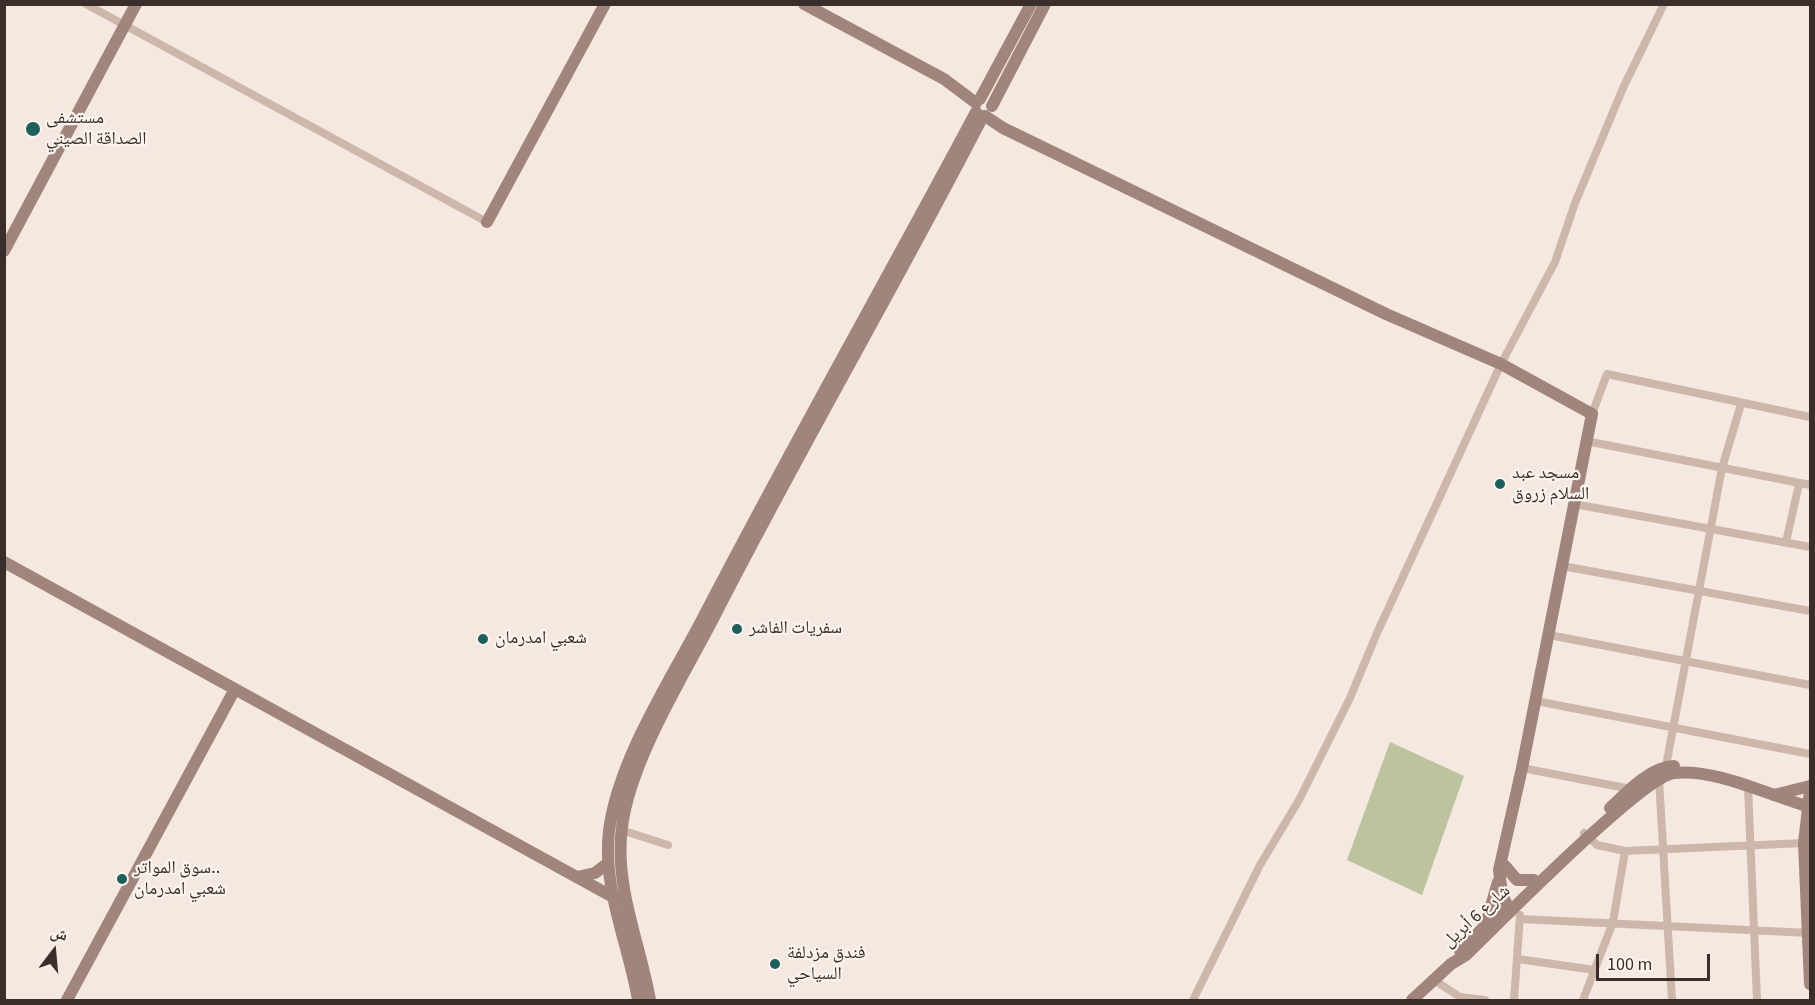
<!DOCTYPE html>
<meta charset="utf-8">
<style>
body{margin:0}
#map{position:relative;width:1815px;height:1005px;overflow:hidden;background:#f4e8e0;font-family:"Source Sans 3","Noto Naskh Arabic",sans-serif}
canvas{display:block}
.frame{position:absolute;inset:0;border:6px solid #3a2e2a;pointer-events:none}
.north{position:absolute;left:24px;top:921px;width:60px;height:60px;-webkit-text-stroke:4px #fbf3ed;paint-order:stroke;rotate:16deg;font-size:16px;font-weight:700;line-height:24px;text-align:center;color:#3a2e2a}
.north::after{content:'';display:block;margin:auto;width:21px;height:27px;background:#3a2e2a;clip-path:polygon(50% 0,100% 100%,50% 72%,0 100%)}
.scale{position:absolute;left:1596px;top:954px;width:114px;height:27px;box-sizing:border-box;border:3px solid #3a2e2a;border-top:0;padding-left:8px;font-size:18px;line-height:21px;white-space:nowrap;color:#3a2e2a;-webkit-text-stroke:4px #fbf3ed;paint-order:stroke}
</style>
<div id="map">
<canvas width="1815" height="1005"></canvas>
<div class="frame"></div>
<div class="north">ش</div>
<div class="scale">100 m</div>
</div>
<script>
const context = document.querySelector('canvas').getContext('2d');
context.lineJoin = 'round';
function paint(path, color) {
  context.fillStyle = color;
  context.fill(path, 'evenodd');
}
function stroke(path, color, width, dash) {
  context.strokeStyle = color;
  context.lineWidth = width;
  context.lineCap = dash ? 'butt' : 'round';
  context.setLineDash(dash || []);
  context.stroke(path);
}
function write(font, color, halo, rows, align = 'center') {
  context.font = font + ' "Source Sans 3","Noto Naskh Arabic",sans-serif';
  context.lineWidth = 4.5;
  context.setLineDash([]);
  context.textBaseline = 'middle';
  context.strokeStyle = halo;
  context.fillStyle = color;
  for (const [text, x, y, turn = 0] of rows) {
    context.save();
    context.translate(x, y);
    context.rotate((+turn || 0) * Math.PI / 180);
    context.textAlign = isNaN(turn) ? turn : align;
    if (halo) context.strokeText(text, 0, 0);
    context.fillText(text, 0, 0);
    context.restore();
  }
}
const green = new Path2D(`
 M1390,742L1464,776L1422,895L1347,860Z`);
const street = new Path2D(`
 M86,4L487,222
 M1592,414L1607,374L1810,417
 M1586,441L1810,485
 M1574,504L1810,547
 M1786,542L1799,484
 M1562,566L1810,611
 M1549,635L1810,685
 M1536,701L1810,754
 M1666,766L1722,468L1741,404
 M1522,768L1631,789
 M1659,779L1672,1000
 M1748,786L1757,1000
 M621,830L668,845
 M1584,833L1597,845L1625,851L1804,843
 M1521,919L1809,933
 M1518,959L1595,970
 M1434,980L1460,997L1485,1000
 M1193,1000L1260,865L1299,800L1350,698L1377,633L1501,364L1555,262L1575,203L1623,88L1664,4
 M1514,1000L1520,915
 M1583,1000L1613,922L1625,851`);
const secondary = new Path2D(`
 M804,4L944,79L976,103
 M980,99L1031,4
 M992,106L1045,4
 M985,116L1003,128L1386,314L1501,364L1592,414L1522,768L1499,870L1502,894L1510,912
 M487,222L605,4
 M4,251L136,4
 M4,562L613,897H619
 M1810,791L1804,843L1810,984
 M1774,795L1810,786
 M1610,808C1627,792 1650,767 1674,766
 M1505,866L1517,880H1534
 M577,877L595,873L608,863
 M1487,920L1498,882
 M1460,951L1503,908
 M67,1000L235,689
 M638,1000C629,945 602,888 609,831C618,759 671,680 704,616C792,446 886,281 976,112
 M650,1000C640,943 614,886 622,827C630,761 683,677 714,617C800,448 896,285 983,116
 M1412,1000L1451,964L1466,955C1498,924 1642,777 1674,773C1716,768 1770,796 1810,807`);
const markers = [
 [33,129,8,"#1e5e5b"],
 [1500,484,6,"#1e5e5b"],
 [737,629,6,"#1e5e5b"],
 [483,639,6,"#1e5e5b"],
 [122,879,6,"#1e5e5b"],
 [775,964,6,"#1e5e5b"]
];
const poiNames = [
 ["مستشفى",46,119],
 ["الصداقة الصيني",46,140],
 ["مسجد عبد",1512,474],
 ["السلام زروق",1512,495],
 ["سفريات الفاشر",749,629],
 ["شعبي امدرمان",495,639],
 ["سوق المواتر..",134,869],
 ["شعبي امدرمان",134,890],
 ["فندق مزدلفة",787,954],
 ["السياحي",787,975]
];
const streetNames = [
 ["شارع 6 أبريل",1477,917,-42]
];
paint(green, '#bbc49f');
stroke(street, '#cdb7ab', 8);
stroke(secondary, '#a1857c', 12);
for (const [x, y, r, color] of markers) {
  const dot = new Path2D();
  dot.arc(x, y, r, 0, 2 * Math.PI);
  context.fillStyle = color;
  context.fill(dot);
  stroke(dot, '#fbf3ed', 2);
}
write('18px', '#3a2e2a', '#fbf3ed', poiNames, 'left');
write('18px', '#3a2e2a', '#fbf3ed', streetNames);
</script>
